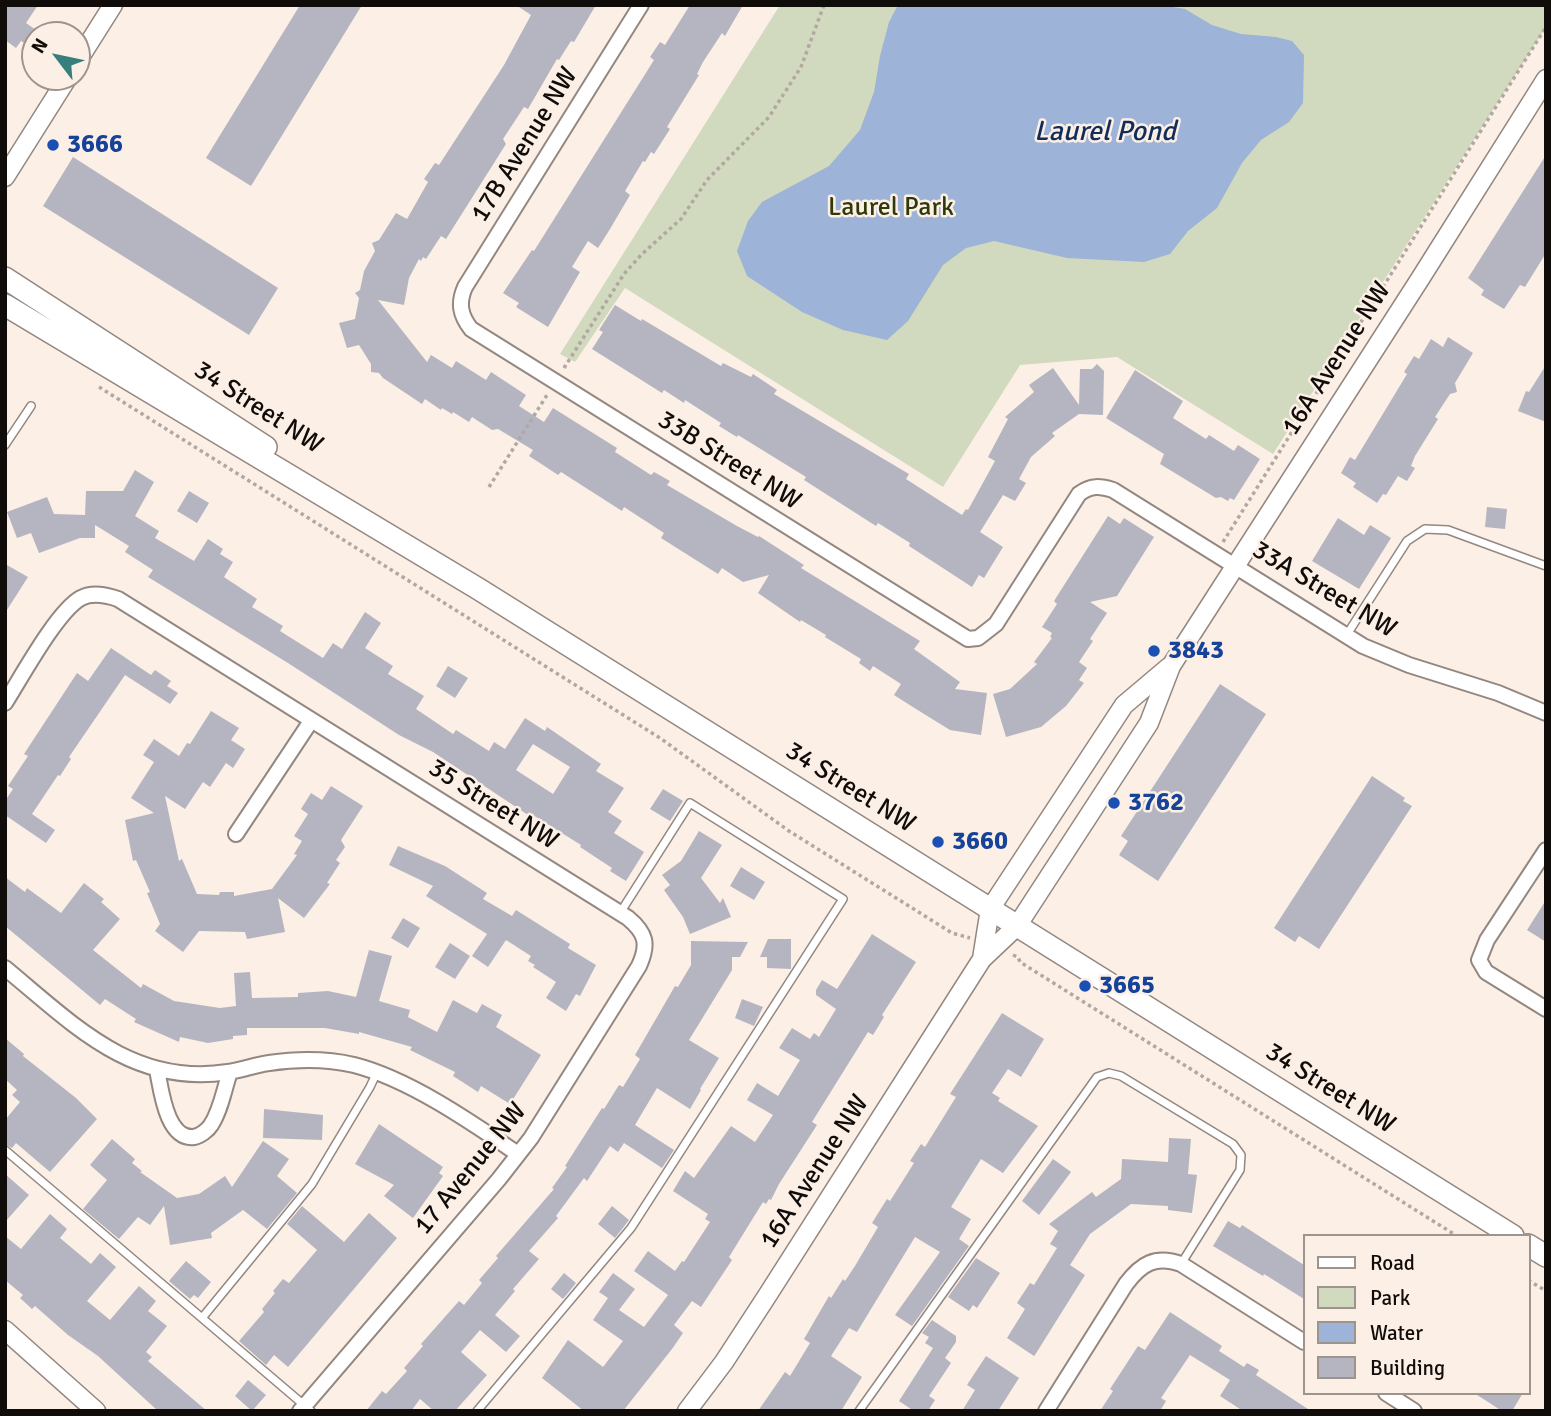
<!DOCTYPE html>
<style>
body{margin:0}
#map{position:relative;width:1551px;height:1416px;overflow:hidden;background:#fcefe6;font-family:Signika,sans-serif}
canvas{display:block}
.frame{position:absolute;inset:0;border:7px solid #100c09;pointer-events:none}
.legend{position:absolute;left:1303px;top:1234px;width:228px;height:161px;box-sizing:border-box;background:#fcefe6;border:2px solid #9e948e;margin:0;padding:9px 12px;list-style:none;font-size:21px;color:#100c09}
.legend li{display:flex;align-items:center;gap:14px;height:35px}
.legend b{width:35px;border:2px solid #9e948e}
.north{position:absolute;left:21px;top:21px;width:70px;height:70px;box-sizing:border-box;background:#fcefe6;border:2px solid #9e948e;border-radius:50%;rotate:302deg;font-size:19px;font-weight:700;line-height:28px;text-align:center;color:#100c09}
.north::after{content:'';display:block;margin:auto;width:24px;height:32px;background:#367f7d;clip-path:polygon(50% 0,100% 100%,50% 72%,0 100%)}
</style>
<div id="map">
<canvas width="1551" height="1416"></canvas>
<div class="frame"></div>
<ul class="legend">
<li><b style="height:9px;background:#fff"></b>Road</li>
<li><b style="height:19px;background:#d1dabe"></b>Park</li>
<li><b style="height:19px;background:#9db3d7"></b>Water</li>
<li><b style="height:19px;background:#b4b5c1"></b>Building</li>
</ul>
<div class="north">N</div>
</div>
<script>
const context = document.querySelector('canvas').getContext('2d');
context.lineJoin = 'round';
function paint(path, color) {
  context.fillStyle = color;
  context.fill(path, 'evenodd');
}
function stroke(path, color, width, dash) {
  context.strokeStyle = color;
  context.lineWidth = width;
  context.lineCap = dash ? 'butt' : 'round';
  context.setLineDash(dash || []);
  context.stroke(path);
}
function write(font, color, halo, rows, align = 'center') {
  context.font = font + ' Signika,sans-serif';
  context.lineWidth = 5;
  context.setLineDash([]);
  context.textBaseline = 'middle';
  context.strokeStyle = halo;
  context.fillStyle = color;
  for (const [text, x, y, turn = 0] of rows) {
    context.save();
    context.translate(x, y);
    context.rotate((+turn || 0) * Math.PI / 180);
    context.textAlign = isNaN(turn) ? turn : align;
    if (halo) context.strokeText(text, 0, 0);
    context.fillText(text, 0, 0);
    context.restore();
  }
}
const green = new Path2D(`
 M780,5H1546V27L1273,454L1117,357L1020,365L943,487L625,288L575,362L560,354Z`);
const water = new Path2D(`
 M898,5H1161L1185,9L1212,25L1241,34L1276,37L1292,41L1304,55L1303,103L1289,122L1261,140L1242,163L1217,208L1188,231L1170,254L1144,262L1067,258L994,241L966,248L943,265L908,321L887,340L843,330L802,312L747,276L737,251L748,221L762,202L829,166L860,130L874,92L880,56L889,22Z`);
const building = new Path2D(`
 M5,5H38L26,23L36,30L26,44L21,41L16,48L5,40Z
 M300,5H362L251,186L206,158Z
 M516,5H596L574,42L571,41L559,60L557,59L528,109L524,107L503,139L506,144L446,239L441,236L426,259L423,257L421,261L419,259L409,278L404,305L378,300L427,362L431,355L452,368L456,361L486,380L491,372L526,395L519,406L544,422L553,408L617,448L615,452L651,475L654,472L670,481L667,485L737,526L758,537L759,536L804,565L801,568L920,641L914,649L960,682L955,689L987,693L981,735L950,730L916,709L894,695L901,684L873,666L870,671L859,663L861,659L825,637L826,635L801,620L800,622L758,593L769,575L743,582L722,568L718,574L661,538L664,533L624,507L622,511L561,472L558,475L546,467L529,456L533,450L498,429L492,430L472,417L469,422L453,412L452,414L442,408L441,410L425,399L422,404L383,378L379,373L371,372V364L359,345L347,348L339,323L355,319L359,298L355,293L360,290L364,271L375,251L372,243L379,240L396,213L407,219L428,182L424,179L435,163L439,165L504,65L531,15Z
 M690,5H743L725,36L722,33L703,62L697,74L699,75L667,127L670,129L654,154L651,152L645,162L643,161L625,191L630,195L610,229L598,248L588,241L572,267L580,272L548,327L516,307L519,303L503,293L532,250L534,251L654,60L650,57L660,42L665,45Z
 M1546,155V253L1525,287L1520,285L1504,309L1481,295L1484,290L1468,278Z
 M73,157L278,288L249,335L43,206Z
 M615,305L641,321L642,319L721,366L723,363L751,377L753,374L777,390L774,394L909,474L906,479L962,515L966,509L968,510L995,461L988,457L1008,419L1005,417L1034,392L1029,385L1053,368L1079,405L1080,369H1092L1097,364L1104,371L1103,415L1079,414L1052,433L1055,436L1031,457L1019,479L1026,483L1015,501L1003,495L980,532L1003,547L984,578L979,575L972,587L909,546L910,543L878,523L876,526L804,480L806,477L738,435L737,437L719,426L721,423L685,400L684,403L664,390L662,393L592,349L603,332L599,330Z
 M1448,337L1473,353L1455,383L1457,392L1450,394L1435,417L1438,419L1415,456L1411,466L1415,468L1407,481L1398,476L1386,495L1383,494L1377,503L1353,487L1356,483L1341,473L1350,457L1355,460L1407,374L1404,372L1414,356L1419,359L1431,339L1443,347Z
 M1546,365V422L1518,411L1526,391L1529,392Z
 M1135,370L1183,401L1173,418L1206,439L1209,435L1234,451L1238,445L1260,459L1234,500L1230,498L1228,501L1221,497L1216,498L1160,464L1164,454L1106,418Z
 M135,470L154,482L135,516L159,531L155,538L194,561L208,539L223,549L220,554L233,562L224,577L257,599L252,607L283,626L280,631L323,658L333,643L342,649L365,612L381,623L365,648L393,666L388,674L424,696L416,709L453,734L456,730L489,751L494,742L505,749L525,718L545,731L547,727L601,764L596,771L624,788L608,812L622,821L614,833L644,852L626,881L610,871L612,868L580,847L581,845L533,815L531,817L433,752L399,735L288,663L148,577L153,570L125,552L129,546L95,525V538H80L39,553L31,533L17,538L7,512L47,497L54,514L85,515L86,491H123ZM533,744L570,767L553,794L516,770Z
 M189,491L209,503L197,523L177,511Z
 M1487,507L1507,509L1505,529L1485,527Z
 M1108,516L1120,524L1124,518L1154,537L1117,596L1090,602L1107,613L1090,639L1093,641L1079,662L1087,668L1079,680L1084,683L1066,706L1041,727L1006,737L993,694L1010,689L1037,664L1034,662L1052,638L1050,637L1052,633L1042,627L1057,604L1054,601Z
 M1338,518L1364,535L1370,525L1391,538L1359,589L1312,561Z
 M5,564L28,577L5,613Z
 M111,648L151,675L155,670L171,681L167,686L178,693L170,704L125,675L69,757L71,759L60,776L58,775L32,814L55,830L46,843L5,815V801L13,789L8,786L28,756L24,754L77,673L88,681Z
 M448,666L468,678L455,698L436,686Z
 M1220,684L1266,714L1158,881L1119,855L1128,841L1121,836Z
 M211,711L239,728L231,740L245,749L233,768L226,763L210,787L203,782L185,809L165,796L179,861L182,859L197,894L219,895L220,892H234V896L272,889L297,855L294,854L302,841L294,836L308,814L301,809L311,793L322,800L331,786L363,806L341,840L345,847L336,860L340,863L327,883L330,884L304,918L278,898L285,932L247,939L245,932L199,931L183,952L155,931L160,924L147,893L150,892L136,860L133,861L125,820L154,813L131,798L154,762L143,755L154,739L179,756L187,743L190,744Z
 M1372,776L1405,798L1403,801L1412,806L1319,949L1299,936L1295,942L1274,928Z
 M663,789L683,801L670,821L650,809Z
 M699,831L722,845L701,878L720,903L723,898L731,917L690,934L683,917L664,890L670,885L662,875L681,861Z
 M398,846L445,866L487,893L483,899L512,916L516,910L570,944L568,948L596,965L580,996L576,994L566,1011L546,998L556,982L533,967L535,965L528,961L531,956L506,940L488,967L472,956L487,934L426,896L433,886L389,865Z
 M741,867L765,882L754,900L730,886Z
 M5,877L25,892L27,888L61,913L84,883L104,899L101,902L120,919L93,950L141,988L143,984L174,1001L220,1008L236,1006L234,973L250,972L252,998L298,997V993L328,991L356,997L369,950L392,956L379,1001L410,1010L408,1017L437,1032L453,1000L477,1013L482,1004L502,1015L496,1027L541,1055L510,1104L481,1086L478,1092L453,1076L455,1072L410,1050L412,1047L359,1032V1034L325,1028H247V1035L233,1036V1039L208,1043L180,1037L179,1042L134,1022L136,1019L105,999L100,1005L5,926Z
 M1546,900V942L1527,930Z
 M403,918L420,928L408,948L391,938Z
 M872,934L916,962L882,1015L884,1017L873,1035L868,1032L812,1122L817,1125L779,1184L771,1200L769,1199L766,1204L763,1202L729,1257L732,1260L701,1307L692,1301L674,1325L683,1333L672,1349L623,1411H584L542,1378L568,1340L603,1367L623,1341L593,1320L608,1298L599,1292L613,1273L635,1289L619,1310L644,1327L668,1295L634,1271L648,1251L675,1271L682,1261L684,1262L710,1222L705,1219L708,1214L673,1191L685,1171L694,1178L731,1126L755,1142L773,1115L747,1100L757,1083L778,1096L800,1060L779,1048L792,1028L810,1039L814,1033L819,1037L836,1009L816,995V990L822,980L837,989Z
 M768,939H791V969L767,968V957H760Z
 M691,941L748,942L740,957H732V970L689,1040L719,1058L700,1089L701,1090L690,1109L657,1088L635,1125L674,1150L662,1168L624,1143L618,1152L610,1146L587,1181L584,1178L556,1216L558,1218L529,1251L539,1259L513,1289L515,1291L495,1315L520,1336L506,1352L480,1330L461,1352L487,1375L455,1411H434L420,1399L411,1411H366L382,1391L386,1394L407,1371L404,1368L423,1346L421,1344L459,1301L464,1305L482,1283L479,1280L498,1258L496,1256L554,1189L552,1188L567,1167L565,1166L602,1108L604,1109L619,1085L623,1087L640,1059L635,1055L675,986L678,987L691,965Z
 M450,943L470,956L455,979L435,967Z
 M742,999L763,1007L754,1026L735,1018Z
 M1002,1013L1044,1039L1021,1077L1008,1069L992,1093L1000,1098L998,1101L1038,1126L1003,1173L981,1159L951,1207L971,1219L959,1239L969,1246L912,1326L895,1315L940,1252L915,1237L857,1332L849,1328L831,1356L862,1377L841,1411H758L785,1372L790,1376L810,1343L804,1339L829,1296L831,1298L843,1279L845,1281L855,1266L878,1227L872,1223L887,1199L890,1201L914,1163L910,1161L921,1144L925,1147L956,1097L950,1094Z
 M5,1038L24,1054L23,1056L76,1098L97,1119L50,1172L16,1143L12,1148L5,1144V1120L20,1102L12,1095L17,1090L5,1079Z
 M264,1109L323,1115L322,1140L263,1138Z
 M379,1124L443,1167L439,1173L443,1176L413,1218L384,1196L394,1185L355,1164Z
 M1169,1138L1191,1139L1188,1174L1197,1175L1192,1213L1168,1210V1206L1131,1204L1090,1234L1070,1265L1085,1275L1035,1355L1034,1356L1007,1338L1025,1309L1017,1303L1030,1283L1034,1285L1057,1248L1050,1244L1058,1231L1049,1224L1092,1192L1096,1197L1121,1179L1122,1159L1168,1162Z
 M112,1139L135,1159L132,1163L142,1171L140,1172L177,1198L199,1194L225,1176L232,1187L263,1141L289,1159L277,1176L297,1193L267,1229L243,1210L211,1233L212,1238L170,1245L164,1206L150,1225L138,1217L119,1239L83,1209L107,1180L90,1165Z
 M1053,1159L1071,1172L1039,1215L1022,1201Z
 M5,1174L29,1195L5,1222Z
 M302,1206L344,1242L369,1213L397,1238L288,1367L274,1355L266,1365L239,1341L264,1312L262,1309L275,1293L273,1291L283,1279L289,1283L317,1250L287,1224Z
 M612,1206L629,1220L615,1238L598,1224Z
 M50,1214L67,1229L60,1238L91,1264L100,1253L116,1267L87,1301L110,1320L139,1286L156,1301L148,1311L167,1326L146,1352L152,1357L148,1361L207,1411H158L98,1356L68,1335L35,1306L32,1309L20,1298L23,1295L5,1280V1236L21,1249Z
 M1228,1221L1240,1228L1242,1225L1304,1265V1299L1264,1274L1263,1276L1213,1246Z
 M976,1258L1000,1273L977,1308L973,1305L969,1311L948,1297Z
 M186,1261L211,1282L198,1298L194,1295L190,1299L169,1281Z
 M564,1273L576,1283L563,1299L551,1289Z
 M1170,1312L1222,1346L1219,1351L1244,1367L1247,1363L1259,1370L1256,1375L1311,1411H1243L1220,1396L1230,1380L1190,1355L1161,1398L1166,1401L1160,1411H1100L1113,1391L1110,1389L1138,1346L1145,1350Z
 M932,1320L956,1336V1342L945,1358L951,1363L929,1396L935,1400L928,1411H914L899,1401L933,1348L925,1343L929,1337L922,1333Z
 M986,1356L1019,1378L998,1411H962L975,1390L967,1385Z
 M248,1380L266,1395L252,1411L235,1396Z
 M1474,1393H1523L1512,1411H1502Z`);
const path = new Path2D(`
 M564,368L624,274L642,254L681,219L707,180L769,117L801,67L824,5
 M99,387L660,738L789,831L952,933L970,938
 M489,487L547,395
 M1223,542L1546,27
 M1013,955L1018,957L1020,962L1457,1236
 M1528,1280L1546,1291`);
const service = new Path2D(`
 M5,445L31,406
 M1346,636L1407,541L1425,529L1448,530L1546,566
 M5,1150L311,1411
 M202,1318L312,1184L370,1087L377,1072
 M477,1411L631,1228L843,899L690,803L620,913
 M859,1411L1097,1077L1109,1073L1121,1076L1233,1144L1241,1155L1240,1170L1181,1264`);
const minor = new Path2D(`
 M641,5L465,287C458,303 460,315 471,329L968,639L978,638L996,624L1079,494C1091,485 1100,486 1113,490L1363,646L1409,665L1498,693L1546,713
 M5,703C21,678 57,611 81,598C93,592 106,595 118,599L628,918C646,933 649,944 639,966L531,1138L499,1179L300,1411
 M236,834L311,721
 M1546,850L1487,940L1479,960L1486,972L1546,1009
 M5,968C73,1024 132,1087 228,1072C242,1070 255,1065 269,1063C297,1059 328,1059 354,1065C409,1079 471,1122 518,1154
 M157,1070C161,1088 166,1140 194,1137C200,1136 208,1130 211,1125C221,1110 224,1089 230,1072
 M1386,1393L1414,1411
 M1046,1411L1126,1284C1141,1264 1155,1255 1181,1264L1304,1342`);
const tertiary = new Path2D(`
 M77,62L113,5
 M5,177L68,77
 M982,959L990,909L1124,705L1169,667
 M5,1330L96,1411
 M687,1411L724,1362L767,1296L982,959L1017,926L1149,723L1171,666L1420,279L1546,79`);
const secondary = new Path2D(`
 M5,278L266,447
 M5,305L477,588L1513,1236
 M1528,1245L1546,1256`);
const markers = [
 [53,145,7,"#1a4fb4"],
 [1154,651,7,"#1a4fb4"],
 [1114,803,7,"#1a4fb4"],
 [938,842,7,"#1a4fb4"],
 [1085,986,7,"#1a4fb4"]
];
const transitNames = [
 ["3666",67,145],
 ["3843",1168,651],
 ["3762",1128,803],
 ["3660",952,842],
 ["3665",1099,986]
];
const streetNames = [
 ["17B Avenue NW",525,145,-58],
 ["16A Avenue NW",1337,359,-57],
 ["34 Street NW",258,408,33],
 ["33B Street NW",729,461,32],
 ["33A Street NW",1324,590,31],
 ["34 Street NW",850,788,32],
 ["35 Street NW",493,805,32],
 ["34 Street NW",1330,1089,32],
 ["17 Avenue NW",471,1169,-51],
 ["16A Avenue NW",815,1172,-57]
];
const parkNames = [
 ["Laurel Park",891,208]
];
const waterNames = [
 ["Laurel Pond",1105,133]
];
paint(green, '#d1dabe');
paint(water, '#9db3d7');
paint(building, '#b4b5c1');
stroke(service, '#938780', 10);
stroke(minor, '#938780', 18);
stroke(tertiary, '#938780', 21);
stroke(secondary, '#938780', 24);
stroke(path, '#b2a8a1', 3.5, [3.5, 3.5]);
stroke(service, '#fff', 7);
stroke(minor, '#fff', 14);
stroke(tertiary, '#fff', 18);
stroke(secondary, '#fff', 21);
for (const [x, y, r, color] of markers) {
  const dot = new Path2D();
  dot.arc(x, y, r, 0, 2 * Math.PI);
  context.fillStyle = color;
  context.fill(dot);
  stroke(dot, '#fcefe6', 2.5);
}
write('bold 26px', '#164399', '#fcefe6', transitNames, 'left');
write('26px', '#100c09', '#fcefe6', streetNames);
write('26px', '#2e3909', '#fcefe6', parkNames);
write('italic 28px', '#122d5a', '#fcefe6', waterNames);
</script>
